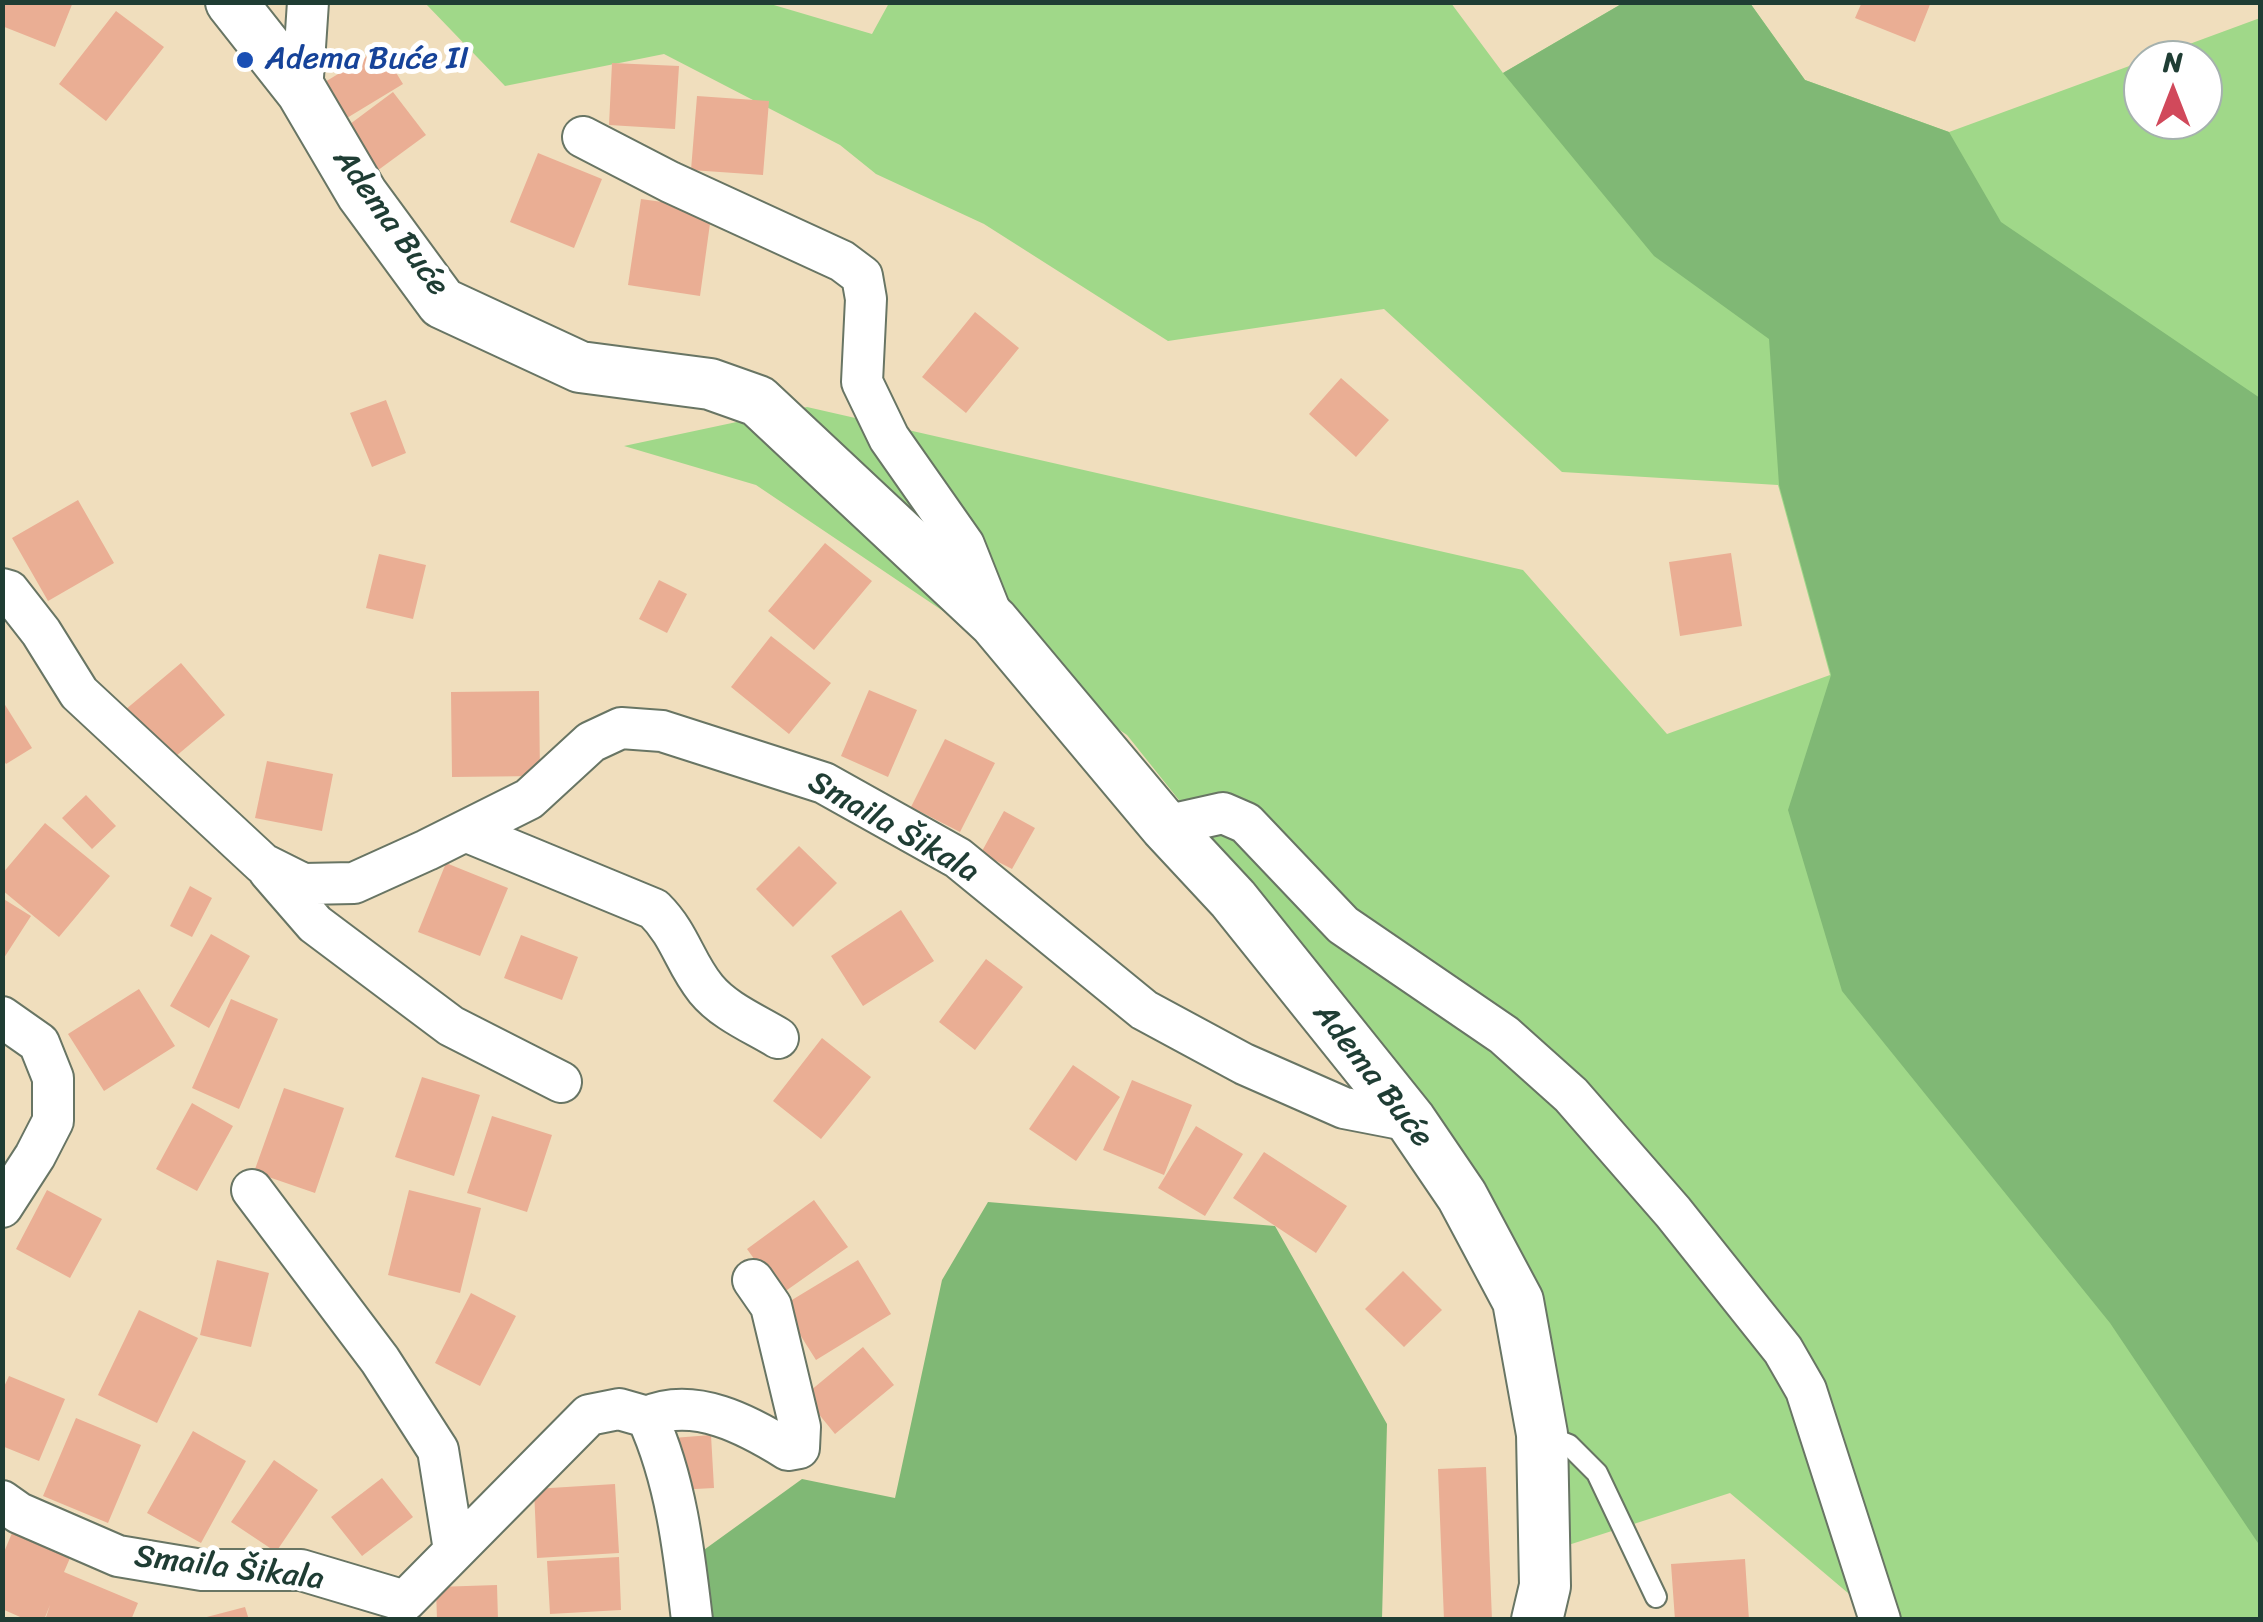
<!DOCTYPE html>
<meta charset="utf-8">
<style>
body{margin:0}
#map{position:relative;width:2263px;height:1622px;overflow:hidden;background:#f0debd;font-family:Sriracha,sans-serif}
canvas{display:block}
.frame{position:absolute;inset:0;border:5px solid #1f3d34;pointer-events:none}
.north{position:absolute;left:2123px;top:40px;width:100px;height:100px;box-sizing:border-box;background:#fff;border:2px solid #a5b1ae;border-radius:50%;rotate:0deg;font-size:28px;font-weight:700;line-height:40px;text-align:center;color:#1f3d34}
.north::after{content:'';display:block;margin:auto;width:35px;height:45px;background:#d1495b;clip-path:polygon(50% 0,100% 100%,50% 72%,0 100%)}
</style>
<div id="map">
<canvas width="2263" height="1622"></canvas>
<div class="frame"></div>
<div class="north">N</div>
</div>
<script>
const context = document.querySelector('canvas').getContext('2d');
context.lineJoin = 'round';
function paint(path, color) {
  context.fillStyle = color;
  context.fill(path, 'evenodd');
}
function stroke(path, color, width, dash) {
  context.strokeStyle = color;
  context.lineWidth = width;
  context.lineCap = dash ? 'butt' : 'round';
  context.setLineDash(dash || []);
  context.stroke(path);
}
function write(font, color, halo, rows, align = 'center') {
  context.font = font + ' Sriracha,sans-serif';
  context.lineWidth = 10;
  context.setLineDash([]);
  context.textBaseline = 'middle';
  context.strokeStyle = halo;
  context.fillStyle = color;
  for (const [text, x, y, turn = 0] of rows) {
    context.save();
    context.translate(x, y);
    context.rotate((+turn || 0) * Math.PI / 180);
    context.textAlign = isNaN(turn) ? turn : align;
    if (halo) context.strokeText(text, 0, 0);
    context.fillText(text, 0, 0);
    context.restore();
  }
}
const green = new Path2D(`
 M425,3H767L872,34L889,3H1451L1503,73L1623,3H1750L1805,80L1949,132L2143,61V120H2203V60H2146L2260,18V1619H1857L1855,1599L1730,1493L1559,1548L1448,1137L1127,735L756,485L624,446L807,407L1523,570L1667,734L1830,675L1778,485L1562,472L1384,309L1168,341L984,224L876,174L840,145L664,54L505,86Z`);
const forest = new Path2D(`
 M1623,3H1750L1805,80L1949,132L2001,222L2260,398V1546L2110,1323L1842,991L1788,810L1831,675L1779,485L1769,339L1654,256L1503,73Z
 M988,1202L1275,1226L1387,1424L1382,1619H682L672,1573L802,1479L895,1498L942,1280Z`);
const building = new Path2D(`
 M2,2H73L55,47L2,26Z
 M1862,2H1931L1915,42L1855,18Z
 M116,11L164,47L106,121L59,84Z
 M381,48L403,84L337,124L315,88Z
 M612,63L679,66L675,129L609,125Z
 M393,92L426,135L366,179L334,136Z
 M697,96L769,101L763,175L691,170Z
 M538,153L602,179L574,248L510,222Z
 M641,199L712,209L700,296L628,285Z
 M975,312L1019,348L966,413L922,377Z
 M1341,378L1389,420L1356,457L1309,414Z
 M386,400L406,453L372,467L350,413Z
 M78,500L114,563L48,601L12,538Z
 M825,543L872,581L814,650L768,611Z
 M1731,553L1742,626L1680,636L1669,562Z
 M379,554L426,565L413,619L366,608Z
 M659,580L687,594L667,633L639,619Z
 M771,636L831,683L789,734L731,687Z
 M181,663L225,715L163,767L119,715Z
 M869,690L917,710L888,777L841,756Z
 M539,691L540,776L452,777L451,692Z
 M2,700L32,748L6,764L2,758Z
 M945,739L995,763L960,832L911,807Z
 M267,761L333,774L322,831L255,818Z
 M86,795L116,826L92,849L62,818Z
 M1004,811L1035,828L1012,869L981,853Z
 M45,823L110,876L59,937L2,890V874Z
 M799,846L837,883L793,927L756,889Z
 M446,863L508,888L480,956L418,932Z
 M190,886L212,898L192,937L170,926Z
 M2,898L31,916L2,961Z
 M901,910L934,961L863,1006L831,956Z
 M211,934L250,956L209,1028L170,1006Z
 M521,935L578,957L562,1000L504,978Z
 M986,959L1023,987L975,1050L939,1022Z
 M139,989L175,1046L104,1091L68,1034Z
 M231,999L278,1019L239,1109L192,1088Z
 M822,1038L871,1077L821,1139L773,1101Z
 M1073,1065L1120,1097L1076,1161L1029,1129Z
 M422,1077L480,1095L454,1176L395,1157Z
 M1132,1080L1192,1105L1164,1175L1103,1150Z
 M284,1088L344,1108L315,1193L254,1172Z
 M192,1103L233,1126L197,1191L156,1169Z
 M492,1116L552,1135L527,1212L467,1193Z
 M1196,1126L1243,1154L1205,1216L1158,1188Z
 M1264,1152L1347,1206L1316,1253L1233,1198Z
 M47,1190L102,1219L70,1278L16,1249Z
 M409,1190L481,1208L460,1293L388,1275Z
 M814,1200L848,1247L780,1295L747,1249Z
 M217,1260L269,1273L251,1347L200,1335Z
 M858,1260L891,1314L816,1360L782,1306Z
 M1403,1271L1442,1310L1404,1347L1365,1309Z
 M471,1293L516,1316L480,1386L435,1363Z
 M139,1310L198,1338L157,1423L98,1395Z
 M863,1347L894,1385L835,1434L804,1396Z
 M9,1376L65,1399L39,1461L2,1446V1391Z
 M76,1418L141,1445L108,1523L43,1496Z
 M193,1431L246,1461L201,1543L147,1513Z
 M711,1435L714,1488L677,1490L673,1438Z
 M274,1460L318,1490L276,1552L231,1522Z
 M1486,1467L1492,1620H1444L1438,1469Z
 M382,1478L413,1517L362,1556L331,1517Z
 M615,1484L619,1553L537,1558L534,1489Z
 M12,1533L70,1558L64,1572L138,1603L131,1620H45L50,1605L44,1620H27L2,1609V1557Z
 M619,1557L621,1610L550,1614L547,1561Z
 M1745,1559L1749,1620H1675L1671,1564Z
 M497,1585L498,1620H437L436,1587Z
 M245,1607L249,1620H203V1618Z`);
const service = new Path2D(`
 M1544,1435L1569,1445L1597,1473L1656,1597`);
const minor = new Path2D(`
 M302,92L308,2
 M583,137L670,182L842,261L862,276L866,299L862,382L889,438L964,545L993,618
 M2,589L9,591L41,632L79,693L263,864L303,884L354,883L427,850L529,799L591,742L621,728L662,731L824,783L958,858L1144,1010L1244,1064L1344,1108L1411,1121
 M1165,826L1223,813L1246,823L1343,925L1504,1035L1571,1095L1673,1212L1783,1350L1806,1390L1880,1620
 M465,831L654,909C681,936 684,962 706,989C724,1011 753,1023 778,1038
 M269,871L315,924L451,1026L561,1082
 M2,1017L39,1043L53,1078V1121L35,1156L2,1207
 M252,1190L380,1360L438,1450L454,1550
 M647,1417C694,1396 748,1425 788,1450L799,1448L800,1427L771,1306L753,1280
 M2,1501L19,1513L118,1556L202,1570H301L405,1601
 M405,1601L589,1415L619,1409L647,1417C676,1480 684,1551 692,1620`);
const tertiary = new Path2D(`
 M231,2L302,92L362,194L442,303L580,367L710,384L758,401L994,622L1165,826L1233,899L1411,1121L1462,1196L1518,1301L1542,1434L1545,1586L1537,1620`);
const markers = [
 [245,60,10,"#1a4fb4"]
];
const transitNames = [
 ["Adema Buće II",265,60]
];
const streetNames = [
 ["Adema Buće",390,223,54],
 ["Smaila Šikala",893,828,30],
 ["Adema Buće",1372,1076,52],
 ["Smaila Šikala",229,1569,7]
];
paint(green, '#a0d889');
paint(forest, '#80b875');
paint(building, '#eaae94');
stroke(service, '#687564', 24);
stroke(minor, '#687564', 44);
stroke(tertiary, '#687564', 54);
stroke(service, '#fff', 20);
stroke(minor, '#fff', 40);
stroke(tertiary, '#fff', 50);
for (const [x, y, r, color] of markers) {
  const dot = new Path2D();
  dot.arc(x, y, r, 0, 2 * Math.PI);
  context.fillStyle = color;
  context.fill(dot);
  stroke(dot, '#fff', 4);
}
write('32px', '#164399', '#fff', transitNames, 'left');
write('32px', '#1f3d34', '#fff', streetNames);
</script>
